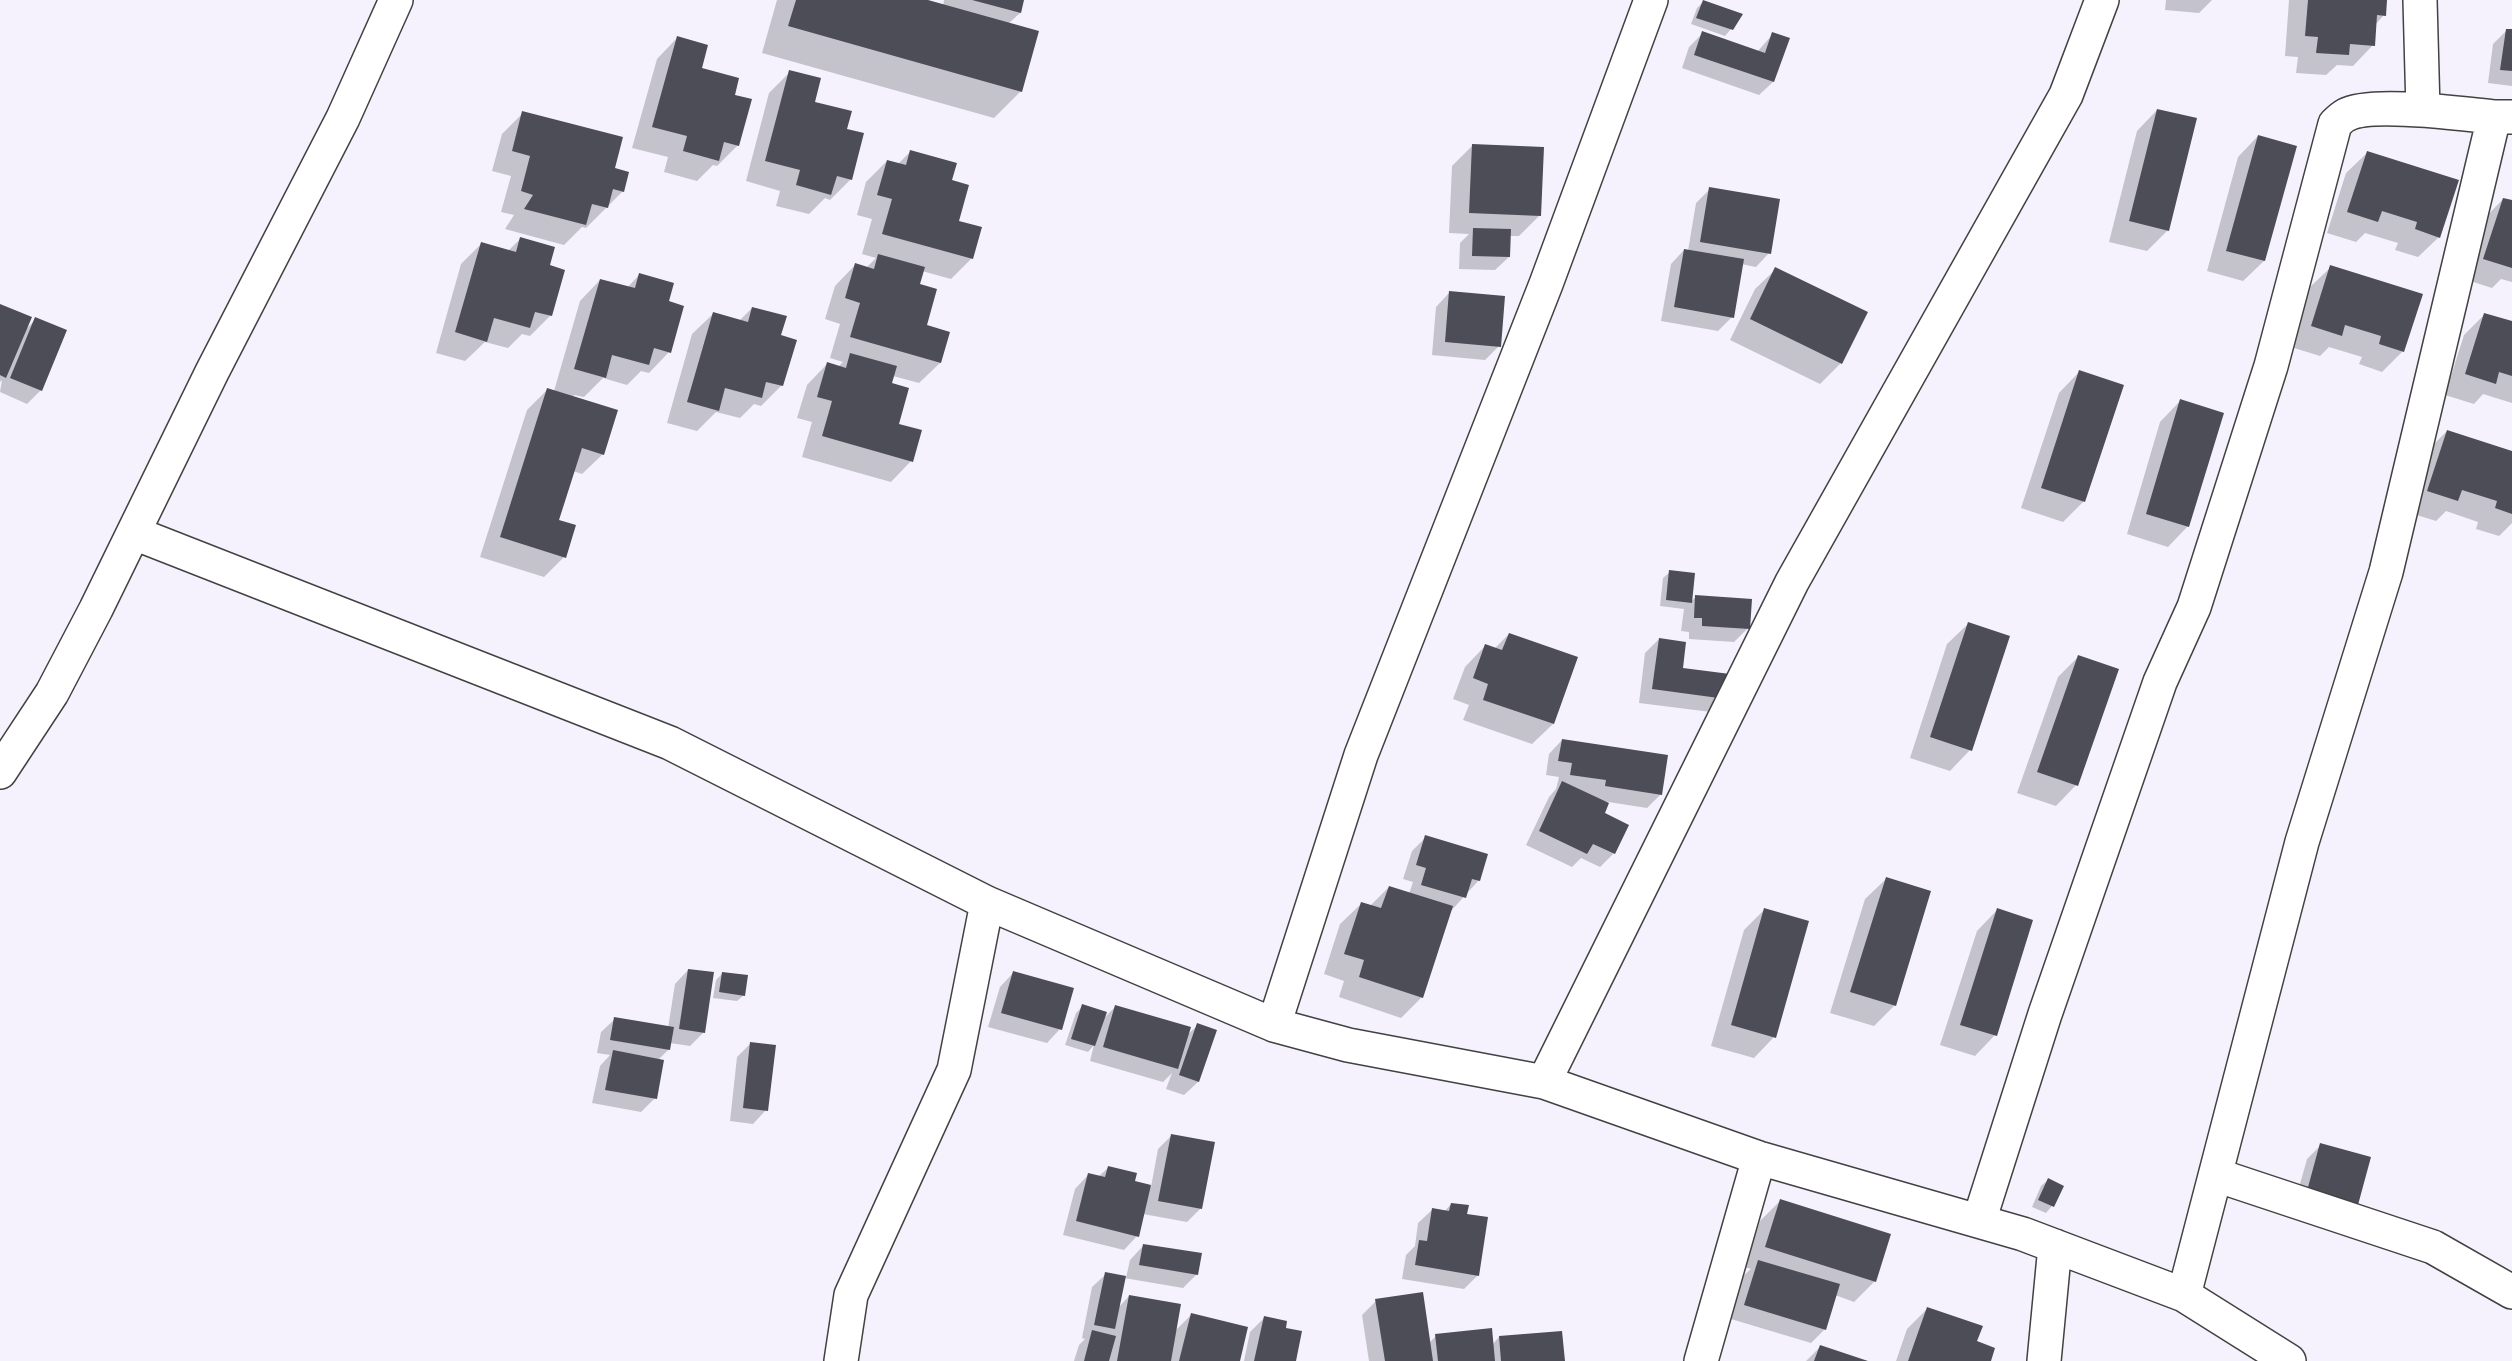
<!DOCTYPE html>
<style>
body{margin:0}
canvas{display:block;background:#f5f2fe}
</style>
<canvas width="2512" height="1361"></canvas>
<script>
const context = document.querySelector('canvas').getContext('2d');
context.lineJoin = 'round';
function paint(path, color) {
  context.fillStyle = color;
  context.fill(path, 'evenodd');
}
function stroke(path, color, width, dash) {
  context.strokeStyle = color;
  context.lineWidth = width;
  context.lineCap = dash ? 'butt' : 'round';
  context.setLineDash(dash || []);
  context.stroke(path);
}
const shadow = new Path2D(`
 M777,0H923L943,6L944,0H1023L1020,13L1008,24L1021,91L994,118L762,53Z
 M2166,0H2212L2199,13L2165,10Z
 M2289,0H2385L2384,15L2375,25L2373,45L2353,66L2337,65L2326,75L2296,73L2298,57L2285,56Z
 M1703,2L1731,29L1725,36L1691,24L1697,8Z
 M2507,30L2512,31V86L2488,83L2493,44Z
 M1703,33L1757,52L1773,34V82L1759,95L1682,68L1689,47Z
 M677,38L701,69L733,96L738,145L717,166L713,165L697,181L664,172L668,157L632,148L657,59Z
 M790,72L813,103L846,130L851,179L830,200L825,198L809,214L776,206L780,191L746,181L769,93Z
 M2157,110L2168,230L2147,251L2109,242L2137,131Z
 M523,113L614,169L623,191L586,228L582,227L564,245L505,229L514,215L501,212L511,176L492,171L502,134Z
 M2258,136L2264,261L2243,281L2207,271L2238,157Z
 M1472,146L1539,216L1519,236H1509V257L1495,270L1459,269L1460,243L1469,234L1449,233L1452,166Z
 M910,152L950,181L957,222L980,229L971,259L951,279L922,271L919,285L925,326L940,363L919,383L893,376L890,384L897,425L911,461L891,482L802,457L812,422L797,418L807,385L827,364L838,367L843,362L830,358L840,324L825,319L835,286L855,265L866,268L876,258L862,254L872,219L857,215L866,182L887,161L898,164Z
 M2367,153L2439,237L2418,257L2395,250L2398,243L2365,233L2356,242L2327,233L2346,173Z
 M1710,189L1769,253L1756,267L1741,264L1732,317L1718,331L1661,321L1671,264L1684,250L1688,251L1696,203Z
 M2503,199L2512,202V282L2501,279L2492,288L2464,279L2483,220Z
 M521,238L548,267L551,315L530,336L522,334L508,348L485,342L465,361L436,353L461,264L481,244L508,251Z
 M2331,267L2403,351L2382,372L2359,364L2362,357L2329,347L2320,356L2291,347L2310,287Z
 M1776,269L1841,363L1820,384L1730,340L1755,289Z
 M639,275L667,303L669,352L649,373L641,371L627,385L603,378L584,397L574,395L573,397L603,454L582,474L573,471L557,521L564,557L544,577L480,557L527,410L548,389L554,391L580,301L600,280L627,288Z
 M1449,293L1499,346L1485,360L1432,355L1436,307Z
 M0,306L25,330L36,319L41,390L27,404L0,392L2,380L0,382Z
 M752,308L780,337L782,385L761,406L754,404L740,418L716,412L697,431L667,423L692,334L713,314L739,321Z
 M2485,314L2512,323V403L2483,394L2474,404L2445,395L2464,335Z
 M2079,372L2084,501L2063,522L2021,508L2059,393Z
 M2180,401L2188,526L2168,547L2127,534L2160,422Z
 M2447,431L2512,452V523L2499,536L2476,529L2478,522L2446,511L2436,521L2407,512L2426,452Z
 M1670,572L1690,602L1696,597L1748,628L1734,642L1689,639V632L1681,631L1684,609L1660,606L1663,578Z
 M1968,624L1970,750L1950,771L1910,758L1947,644Z
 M1509,634L1576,658L1553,724L1532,744L1463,720L1469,705L1453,699L1465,667L1485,646L1494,649Z
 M1659,639L1682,669L1728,675L1711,712L1639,703L1645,653Z
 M2078,657L2076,785L2056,806L2017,793L2058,677Z
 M1562,740L1661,794L1647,808L1602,801L1603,814L1614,853L1600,867L1581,858L1572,867L1526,845L1549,797L1556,789L1559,777L1546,775L1549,754Z
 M1426,837L1479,880L1451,911L1422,997L1401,1018L1339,997L1344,981L1324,974L1340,924L1361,904L1370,906L1389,887L1409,894L1413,882L1403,879L1412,851Z
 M1886,879L1929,892L1894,1006L1874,1026L1830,1013L1865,899Z
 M1764,910L1774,1037L1754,1058L1711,1046L1744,930Z
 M1997,910L1995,1035L1975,1056L1940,1045L1977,931Z
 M688,970L704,1032L690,1046L670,1043L669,1049L658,1060L655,1098L641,1112L592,1103L600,1066L610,1055L597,1053L601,1032L615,1019L668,1028L675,984Z
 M1013,973L1060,1029L1047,1043L988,1027L1000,987Z
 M722,974L744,995L737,1001L713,998L716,980Z
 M1083,1006L1103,1019L1116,1006L1186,1036L1198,1025V1082L1184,1095L1166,1089L1172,1073L1163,1082L1090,1061L1094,1045L1088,1052L1065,1045L1076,1013Z
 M751,1043L766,1110L753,1124L730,1121L737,1057Z
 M1172,1135L1201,1208L1187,1222L1143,1214L1137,1236L1124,1250L1063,1235L1075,1189L1088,1175L1098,1177L1109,1167L1133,1182L1151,1187L1158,1149Z
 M2321,1145L2369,1158L2291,1216L2307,1159Z
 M2048,1180L2052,1206L2046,1213L2032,1207L2041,1186Z
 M1780,1201L1875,1281L1854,1302L1835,1295L1825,1329L1811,1343L1731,1319L1744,1275L1751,1269L1745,1267L1760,1221Z
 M1451,1204L1466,1215L1478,1275L1464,1289L1402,1279L1406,1255L1415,1246L1418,1223L1432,1210L1444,1212Z
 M1143,1246L1197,1274L1183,1288L1124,1278L1118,1308L1129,1296L1175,1331L1191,1315L1238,1361H1074L1079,1345L1085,1339L1082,1338L1092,1287L1106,1274L1126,1278L1130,1260Z
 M1376,1301L1429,1343L1436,1336L1492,1345L1499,1337L1563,1361H1369L1362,1315Z
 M1927,1309L1975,1342L1989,1361H1896L1907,1329Z
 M1264,1318L1284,1329L1294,1361H1244L1250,1332Z
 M1820,1347L1864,1361H1806Z`);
const building = new Path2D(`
 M796,0H928L1039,31L1022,92L788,26Z
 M972,0H1024L1021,13Z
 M1703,0L1743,14L1733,30L1696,18Z
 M2308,0H2387L2386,16L2377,15L2375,46L2350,44L2349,55L2316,53L2318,37L2305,36Z
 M2506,29H2512V71L2500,70Z
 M1702,31L1765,53L1772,32L1790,38L1774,82L1694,55Z
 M677,36L708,45L702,68L739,78L735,95L752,99L739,146L724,142L719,161L683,151L687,136L652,127Z
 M789,70L821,78L815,102L852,111L847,129L864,133L852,180L837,176L831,195L796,185L800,170L765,161Z
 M2157,109L2197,118L2169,231L2129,221Z
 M522,111L623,137L615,168L629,172L624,192L613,189L608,208L592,204L586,225L524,209L533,195L521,191L530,156L512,151Z
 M2258,135L2297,146L2265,261L2226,251Z
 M1472,144L1544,147L1541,216L1469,213Z
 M910,150L957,163L952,180L969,185L959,221L982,227L973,259L882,234L892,199L877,195L887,160L906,165Z
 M2367,151L2459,180L2440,238L2415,229L2417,222L2382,211L2378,222L2347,212Z
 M1709,187L1780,199L1771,254L1700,242Z
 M2503,198L2512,200V268L2483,259Z
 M1473,228L1511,229L1510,257L1472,256Z
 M520,237L555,247L550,265L565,270L552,316L535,312L530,328L494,318L487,342L455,332L481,242L516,252Z
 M1684,249L1744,259L1734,318L1674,307Z
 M878,254L925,267L920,284L937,289L927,325L950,332L941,363L850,337L860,303L845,298L855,263L874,269Z
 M2330,265L2423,294L2404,352L2379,344L2381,336L2345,325L2342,336L2311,326Z
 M1775,267L1868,312L1842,364L1750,319Z
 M639,273L674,283L669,301L684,306L671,353L654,348L649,365L612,355L606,378L574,369L600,279L635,288Z
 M1449,291L1505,296L1501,347L1445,342Z
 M0,304L32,317L6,378L0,375Z
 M752,307L787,316L781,335L797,340L783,386L766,382L762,398L725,388L719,411L687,402L713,312L748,322Z
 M2484,313L2512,321V376L2499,372L2496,384L2465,374Z
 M35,317L67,330L42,391L10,378Z
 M850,353L897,366L892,383L909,388L899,424L922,430L913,462L822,436L832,401L817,397L827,362L846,368Z
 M2079,370L2124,385L2085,502L2041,488Z
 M547,388L618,410L604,455L582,448L559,520L576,525L566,558L500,537Z
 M2180,399L2224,413L2189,527L2146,514Z
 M2447,430L2512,451V514L2495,508L2497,501L2462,490L2458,501L2427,491Z
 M1669,570L1695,573L1692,603L1666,600Z
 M1695,595L1752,599L1750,629L1702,626V618H1694Z
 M1968,622L2010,636L1972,751L1930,737Z
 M1509,633L1578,657L1554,724L1483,700L1488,684L1473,678L1485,644L1502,650Z
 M1659,638L1686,642L1683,668L1730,674L1726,699L1652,689Z
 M2078,655L2119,669L2078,786L2037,772Z
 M1562,739L1668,755L1662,795L1605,786L1606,780L1570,775L1572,763L1558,761Z
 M1562,781L1609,803L1605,813L1629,825L1615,854L1593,844L1587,854L1539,831Z
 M1425,835L1488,854L1480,881L1472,879L1466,898L1421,885L1426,868L1416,865Z
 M1886,877L1931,891L1896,1006L1850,992Z
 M1389,886L1453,906L1423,998L1359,977L1364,960L1344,954L1361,902L1381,908Z
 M1764,908L1809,921L1776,1038L1731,1025Z
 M1997,908L2033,920L1997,1036L1960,1025Z
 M688,969L714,972L705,1033L679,1029Z
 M1013,971L1074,988L1062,1030L1001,1013Z
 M722,972L748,975L745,996L719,992Z
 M1082,1004L1107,1012L1095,1046L1071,1039Z
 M1115,1005L1191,1027L1178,1069L1103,1047Z
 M614,1017L674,1027L670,1050L610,1040Z
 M1197,1023L1217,1030L1199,1082L1179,1075Z
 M750,1042L776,1045L768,1111L743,1108Z
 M613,1050L664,1060L657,1099L605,1090Z
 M1171,1134L1215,1142L1202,1209L1158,1201Z
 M2320,1143L2371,1157L2355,1216L2304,1202Z
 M1108,1166L1137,1173L1135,1181L1151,1185L1139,1237L1076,1221L1088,1173L1105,1177Z
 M2048,1178L2064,1186L2054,1207L2038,1200Z
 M1780,1199L1891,1234L1876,1282L1765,1247Z
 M1451,1203L1469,1205L1467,1214L1488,1217L1479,1276L1415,1265L1419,1240L1427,1241L1432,1208L1449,1211Z
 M1143,1244L1202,1253L1198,1275L1139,1265Z
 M1758,1260L1840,1284L1826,1330L1744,1305Z
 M1105,1272L1126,1276L1115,1329L1094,1325Z
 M1423,1292L1433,1361H1385L1375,1299Z
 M1129,1295L1181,1304L1171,1361H1117Z
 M1927,1307L1983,1326L1977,1341L1995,1348L1991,1361H1908Z
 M1191,1313L1248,1327L1240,1361H1179Z
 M1264,1316L1287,1321L1286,1328L1302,1331L1296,1361H1254Z
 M1492,1328L1495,1361H1438L1435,1334Z
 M1092,1330L1116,1336L1109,1361H1084Z
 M1562,1331L1565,1361H1501L1499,1336Z
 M1820,1345L1868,1361H1814Z`);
const minor = new Path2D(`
 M2420,0L2423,110
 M134,533L670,743L987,903L1274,1025L1348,1045L1544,1082L1759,1158L2023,1234L2184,1295L2289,1361
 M0,772L52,693L96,609L212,372L343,118L396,0
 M1274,1025L1361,755L1546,284L1651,0
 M1544,1082L1792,582L2066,95L2102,0
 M2216,1175L2433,1247L2512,1292
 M1979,1221L2045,1014L2160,682L2194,607L2271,366L2335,124C2338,121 2342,117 2346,115C2371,101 2463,114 2494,117
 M2184,1295L2302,842L2386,572L2494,117H2512
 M841,1361L851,1295L954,1070L987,903
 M1701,1361L1759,1158
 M2044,1361L2055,1246`);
paint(shadow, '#0003');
paint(building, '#4c4d56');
stroke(minor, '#424242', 36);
stroke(minor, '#fff', 33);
</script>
